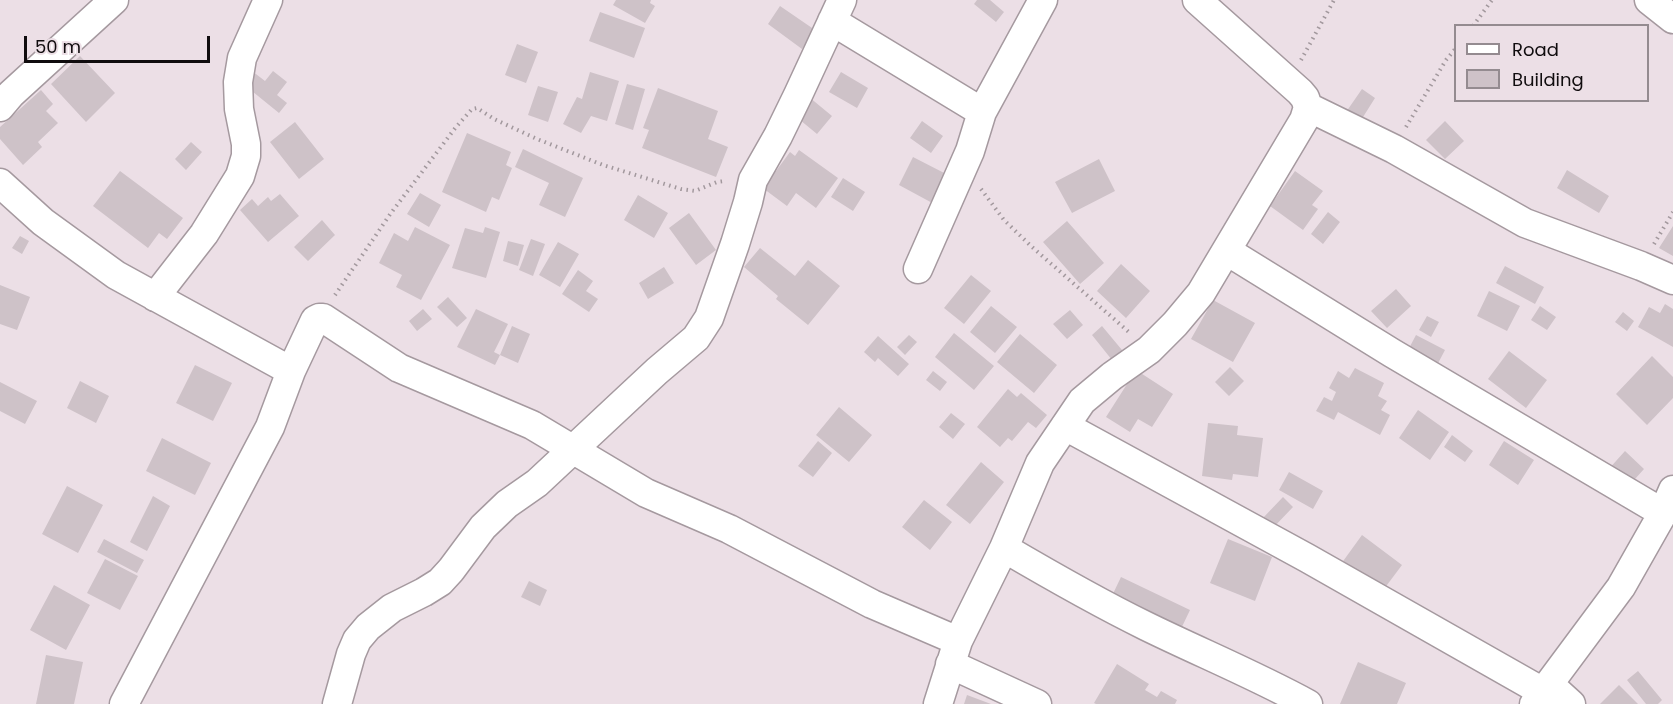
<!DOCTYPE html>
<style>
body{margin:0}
#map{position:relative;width:1673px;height:704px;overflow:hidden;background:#ecdfe6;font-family:Poppins,sans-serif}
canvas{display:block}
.legend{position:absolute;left:1454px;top:24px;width:195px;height:78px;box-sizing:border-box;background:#ecdfe6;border:2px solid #948b90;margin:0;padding:8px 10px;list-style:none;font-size:18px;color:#100c0e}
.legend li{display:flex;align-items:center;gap:12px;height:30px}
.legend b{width:30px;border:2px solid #948b90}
.scale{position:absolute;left:24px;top:36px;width:186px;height:27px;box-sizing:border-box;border:3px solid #100c0e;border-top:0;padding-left:8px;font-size:18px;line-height:21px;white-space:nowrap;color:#100c0e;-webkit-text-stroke:4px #ecdfe6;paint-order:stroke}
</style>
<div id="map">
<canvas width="1673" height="704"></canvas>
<ul class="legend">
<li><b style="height:8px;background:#fff"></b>Road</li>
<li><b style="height:16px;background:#cec2c8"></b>Building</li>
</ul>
<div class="scale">50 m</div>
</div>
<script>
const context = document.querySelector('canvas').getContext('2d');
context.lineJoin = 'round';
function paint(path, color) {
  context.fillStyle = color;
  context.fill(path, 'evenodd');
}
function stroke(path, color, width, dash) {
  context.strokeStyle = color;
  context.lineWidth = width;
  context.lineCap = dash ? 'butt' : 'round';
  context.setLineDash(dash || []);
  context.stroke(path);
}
const building = new Path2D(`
 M616,0H651L650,3L655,6L645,23L613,5Z
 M977,0H990L1004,12L996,22L974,4Z
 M780,6L815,30L802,49L768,24Z
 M600,12L645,28L634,58L589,41Z
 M517,44L538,52L526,83L505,75Z
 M80,56L115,93L86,122L51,84Z
 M252,71L265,81L273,71L287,82L277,95L287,103L279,113L242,83Z
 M590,72L619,81L607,121L591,116L581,133L563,124L577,97L582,99Z
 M841,72L868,88L857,108L829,92Z
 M627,84L645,89L633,130L615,124Z
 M538,86L558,92L548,122L528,115Z
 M658,88L718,111L708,139L728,147L716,177L642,148L649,130L643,128Z
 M1362,89L1375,98L1358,125L1344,115Z
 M41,90L53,104L46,111L58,123L38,142L42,147L23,165L0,139V127Z
 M809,97L832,116L817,134L794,115Z
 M922,121L943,136L931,153L910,138Z
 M1445,121L1464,141L1445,159L1426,140Z
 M295,122L324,159L299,179L270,142Z
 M467,133L511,152L506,165L512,168L499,200L492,197L486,212L442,192Z
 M191,142L202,152L186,170L175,159Z
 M523,149L583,178L565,217L539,205L549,183L515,167Z
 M799,150L838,178L816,208L796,193L787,206L760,186L772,168L776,171L790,152L795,156Z
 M913,157L950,176L936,205L899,185Z
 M1099,159L1115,191L1072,213L1055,182Z
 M1567,170L1609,196L1599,213L1557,188Z
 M120,171L183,218L167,239L159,233L148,248L93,206Z
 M1295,171L1323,191L1312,205L1318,209L1303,230L1270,206Z
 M843,178L865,192L853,211L831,197Z
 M420,193L441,205L429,227L407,214Z
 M280,194L299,216L268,242L240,210L252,199L258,206L268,197L271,201Z
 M638,195L668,213L654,238L624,220Z
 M1328,212L1340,222L1323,244L1311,234Z
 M689,213L716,250L696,265L669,228Z
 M322,220L335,235L308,261L294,247Z
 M1067,221L1104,263L1080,284L1043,242Z
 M1673,226V256L1659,248Z
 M415,227L450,245L421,300L396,287L402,275L379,263L394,233L408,241Z
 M485,227L500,232L486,278L452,268L465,228L483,233Z
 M20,236L29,241L22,254L12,248Z
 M531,239L545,244L533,276L519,270Z
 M508,241L524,245L518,266L503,261Z
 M558,242L579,254L560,287L539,275Z
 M760,248L795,276L808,260L840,286L808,325L776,299L778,296L744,267Z
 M1121,264L1150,291L1126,318L1097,291Z
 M1505,266L1544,287L1535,304L1496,283Z
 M664,267L674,283L648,299L639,283Z
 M578,270L593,281L586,291L598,299L589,312L562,294Z
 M971,275L991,291L964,324L944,308Z
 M0,285L30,297L17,330L0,324Z
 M1396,289L1411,306L1387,328L1371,311Z
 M1489,291L1520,306L1507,331L1477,316Z
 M448,297L467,318L457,327L437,307Z
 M1213,300L1255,323L1233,362L1191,339Z
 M1665,304L1673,309V347L1638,327L1649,307L1660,313Z
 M991,306L1017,327L995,353L970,332Z
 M1540,306L1556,317L1547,330L1531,320Z
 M423,309L432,319L417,331L409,321Z
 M476,309L508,324L494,352L500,355L512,326L530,334L518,363L500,355L495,365L457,347Z
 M1070,310L1083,325L1067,339L1053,324Z
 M1623,312L1634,321L1627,331L1615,322Z
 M1427,316L1439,322L1431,337L1419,330Z
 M1102,326L1127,356L1116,365L1092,335Z
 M954,333L994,366L974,390L935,357Z
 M1020,334L1057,365L1034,393L997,362Z
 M909,335L917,342L905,355L897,347Z
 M1416,335L1445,350L1435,369L1406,354Z
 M878,336L909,364L898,376L878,358L875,362L864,352Z
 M1509,351L1547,380L1526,408L1488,379Z
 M1652,356L1673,377V398L1647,425L1616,394Z
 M195,365L232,383L213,421L176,403Z
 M1230,367L1244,381L1229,396L1215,382Z
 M1355,368L1384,383L1378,396L1387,401L1381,410L1390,415L1380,435L1338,412L1334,420L1316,411L1324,397L1332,401L1336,392L1329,388L1338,371L1349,378Z
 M1136,370L1173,394L1152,427L1138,419L1130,432L1106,417Z
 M933,371L947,382L940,391L926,380Z
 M80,381L109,396L96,423L67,408Z
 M0,382L37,401L25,424L0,411Z
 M1008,389L1017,397L1021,393L1047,415L1036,428L1028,422L1012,441L1008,438L1000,447L977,427Z
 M839,407L872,435L849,462L816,435Z
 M1418,410L1449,432L1430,460L1399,438Z
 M951,413L965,424L953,439L939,427Z
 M1208,423L1238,426L1237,435L1263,438L1258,477L1233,474L1232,480L1202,476Z
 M1452,435L1473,451L1465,462L1444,447Z
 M162,438L211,463L195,495L146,471Z
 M818,441L832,453L813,477L798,466Z
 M1504,441L1534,460L1518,485L1489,465Z
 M1625,451L1644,469L1626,489L1607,471Z
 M981,462L1004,482L970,524L946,505Z
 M1289,472L1323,491L1313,509L1279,490Z
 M67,486L103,505L78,553L42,534Z
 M153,496L170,506L147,551L130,542Z
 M1283,497L1293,507L1272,529L1262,519Z
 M924,500L952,522L930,550L902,527Z
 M1362,535L1402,565L1381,593L1341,564Z
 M104,539L144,560L137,573L97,552Z
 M1228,539L1272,557L1255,601L1210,583Z
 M105,559L138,576L120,610L87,593Z
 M1121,577L1190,610L1179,633L1110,600Z
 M529,581L547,590L540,606L521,597Z
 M54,585L90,605L66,650L30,630Z
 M46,655L83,662L74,704H36Z
 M1358,662L1406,683L1397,704H1340Z
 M1117,664L1149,684L1145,690L1157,697L1161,691L1177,700L1175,704H1096L1094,703Z
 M1638,671L1662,700L1658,704H1646L1627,680Z
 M1619,685L1638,704H1600Z
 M967,695L991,704H964Z`);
const path = new Path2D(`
 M1473,26L1492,0
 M1301,60L1334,0
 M1406,127L1446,60L1456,48
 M981,189L1004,220L1032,247L1130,333
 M1654,244L1673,212
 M335,295L391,213L456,127L472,109L477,108L494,119L537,139L603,165L681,189L695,191L717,182L725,181`);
const minor = new Path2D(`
 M1649,0L1673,19
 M832,21L982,112
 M0,107L11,94L114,0
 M1308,107L1394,149L1525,223L1641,266L1673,280
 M0,183L43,222L116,275L291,371
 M1227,251L1392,353L1663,513
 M918,269L970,151L982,112L1043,0
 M155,297L204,234L240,176L246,156V144L239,109L238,82L242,58L268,0
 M1065,426L1307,558L1543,692
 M1004,548C1050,575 1097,602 1146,626C1199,652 1255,675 1308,704
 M950,664L1037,704
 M1549,684L1571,704
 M124,704L270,427L291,371L315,320L319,318H323L399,368L532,425L646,493L729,529L872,604L958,641
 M337,704L351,654L357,640L368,627L392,608L424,592L440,582L451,570L483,527L507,504L537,483L657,371L696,338L709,318L735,244L748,202L753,180L778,136L798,95L842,0
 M938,704L958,641L1004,548L1040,463L1082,401L1112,376L1149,350L1175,324L1201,293L1304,120L1308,107L1305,98L1300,92L1197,0
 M1534,704L1621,587L1663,513L1673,490`);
paint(building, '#cec2c8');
stroke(minor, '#a5999f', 31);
stroke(path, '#a2989d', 4, [1.5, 4.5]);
stroke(minor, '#fff', 28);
</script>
